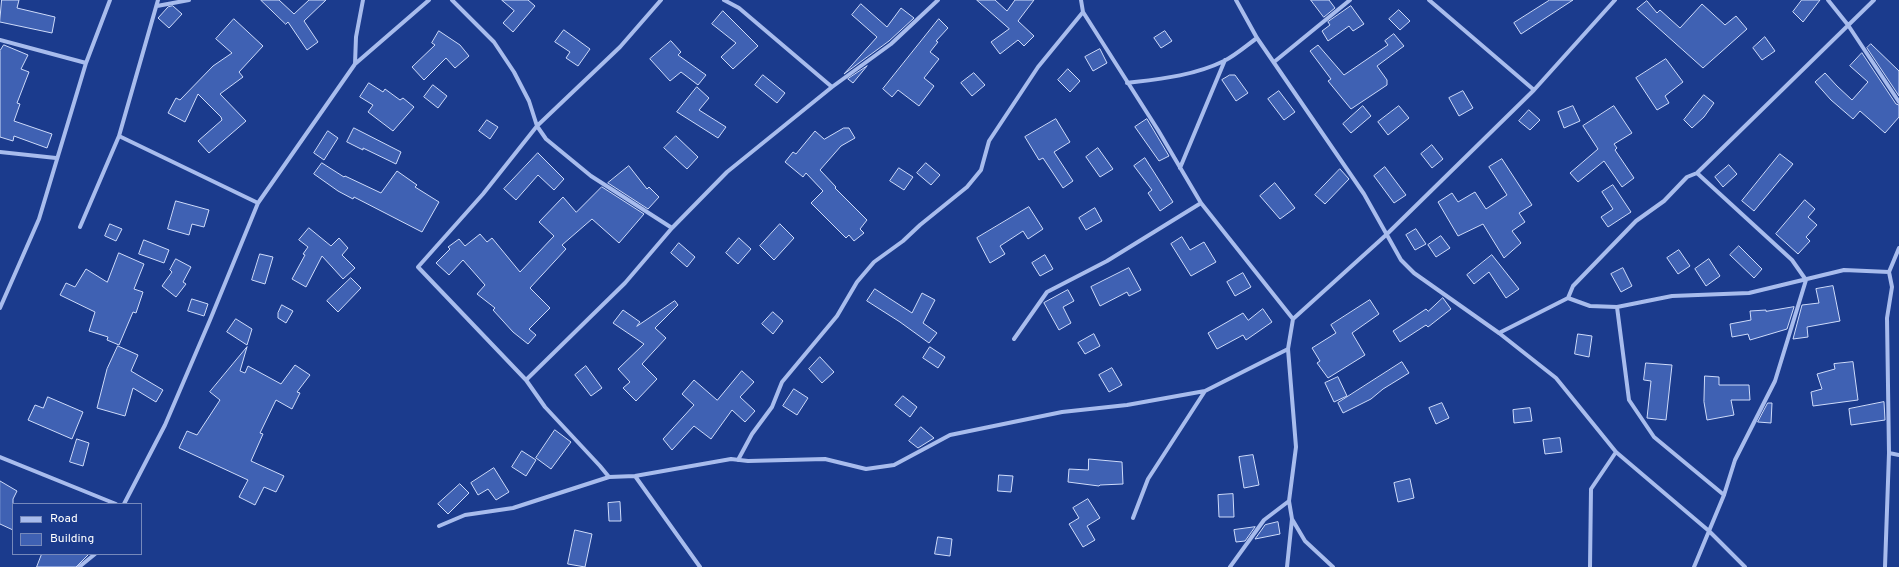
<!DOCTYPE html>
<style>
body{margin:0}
#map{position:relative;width:1899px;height:567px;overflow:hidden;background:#1b3b8d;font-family:Overpass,sans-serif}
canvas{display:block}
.legend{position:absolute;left:12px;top:503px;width:130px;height:52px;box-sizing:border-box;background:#1b3b8d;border:1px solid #7689bb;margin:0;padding:5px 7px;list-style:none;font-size:12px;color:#fff}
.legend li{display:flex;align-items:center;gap:8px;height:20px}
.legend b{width:20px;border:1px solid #7689bb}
</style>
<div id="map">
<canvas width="1899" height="567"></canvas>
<ul class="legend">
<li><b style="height:5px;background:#a8bced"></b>Road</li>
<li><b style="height:11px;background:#3f61b3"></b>Building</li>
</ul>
</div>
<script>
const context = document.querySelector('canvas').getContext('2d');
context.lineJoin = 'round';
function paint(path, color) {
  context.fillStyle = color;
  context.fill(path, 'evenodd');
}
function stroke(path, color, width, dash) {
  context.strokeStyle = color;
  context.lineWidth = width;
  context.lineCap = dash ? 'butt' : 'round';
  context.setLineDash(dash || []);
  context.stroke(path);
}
const building = new Path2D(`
 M2,0H19L17,8L55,17L52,33L0,22Z
 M261,0H279L294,14L309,0H326L304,21L318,42L307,50L288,22L286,24Z
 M502,0H528L535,6L513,32L503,23L514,11Z
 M977,0H995L1007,11L1015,0H1034L1018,21L1034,36L1024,46L1018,40L1000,54L991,42L1009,29Z
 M1311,0H1329L1335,8L1324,17Z
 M1550,0H1573L1521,34L1514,23Z
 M1802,0H1820L1803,22L1793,12Z
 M1647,1L1657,13L1660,10L1680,28L1702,4L1725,25L1736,16L1747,29L1703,68L1637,9Z
 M861,4L887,27L901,8L914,18L889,41L844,74L877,37L852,15Z
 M173,6L182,14L169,28L158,18L168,7Z
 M1351,6L1364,24L1353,31L1349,26L1328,41L1322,31L1330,25L1328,22Z
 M1399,10L1410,21L1400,30L1389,19Z
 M723,11L758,46L733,69L721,57L736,43L712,24Z
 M234,19L263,46L239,72L243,77L220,94L246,121L209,153L198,141L222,120L221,117L198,94L185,122L168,113L176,98L180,100L213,66L232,53L216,39Z
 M939,19L948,28L936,41L938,42L930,52L939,59L924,78L934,86L919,106L898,90L892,97L883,89Z
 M564,30L590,49L578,66L566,58L570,52L555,42Z
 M439,31L460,45L469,56L455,68L446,58L424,80L412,67L435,45L432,43Z
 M1165,31L1172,41L1161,48L1154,38Z
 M1394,34L1404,46L1377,66L1387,80V85L1351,109L1328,81L1331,79L1310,51L1318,45L1344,75L1388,45L1385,41Z
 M1765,37L1775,51L1762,60L1753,48Z
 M671,41L681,52L678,55L706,75L698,85L681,72L670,81L650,59Z
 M1871,44L1899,71V96L1867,48Z
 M4,45L28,55L21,69L29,72L17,103L20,104L14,121L52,134L47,148L14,136L13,141L0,137V51Z
 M1100,49L1107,63L1093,71L1085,57Z
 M1862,53L1896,104L1899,105V117L1885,133L1860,111L1853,119L1831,100L1815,82L1825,73L1837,86L1852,100L1868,82L1850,66Z
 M1666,59L1683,82L1665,96L1669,103L1657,110L1636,78Z
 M867,66L853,83L848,79Z
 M1068,69L1080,81L1070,92L1058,80Z
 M974,73L985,85L972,96L961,83Z
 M763,75L785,93L777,103L755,85Z
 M1230,75H1235L1248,93L1236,101L1222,80Z
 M369,83L383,92L385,89L400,100L403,98L414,107L393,131L368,112L373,105L360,97Z
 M433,85L447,96L438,108L424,97Z
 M697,87L709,98L699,110L726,127L718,138L677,112Z
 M1279,91L1295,112L1284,120L1268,99Z
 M1463,91L1473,108L1459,116L1449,98Z
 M1704,95L1714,103L1704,117L1692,128L1684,120Z
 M1363,106L1371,116L1351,133L1343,124Z
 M1399,106L1409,118L1388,135L1378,122Z
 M1573,106L1580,121L1564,128L1558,112Z
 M1614,106L1632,133L1614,144L1617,148L1615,150L1634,178L1622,187L1604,161L1578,182L1570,173L1598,149L1583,126Z
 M1529,110L1540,120L1530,130L1519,121Z
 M1056,119L1070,142L1054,152L1073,181L1063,188L1043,158L1039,160L1025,137Z
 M1147,119L1169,156L1159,161L1135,127Z
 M487,120L498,127L490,139L479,131Z
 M354,128L401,152L396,164L363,148V150L347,142Z
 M844,128H849L855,138L841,146L820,170L836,187L835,188L867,220L860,229L864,233L854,241L849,235L846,238L811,203L823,191L806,173L803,177L785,162L793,152L796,154L815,131L824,139Z
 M328,131L338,138L324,160L314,153Z
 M676,136L698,157L687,169L664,148Z
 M1432,145L1443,159L1432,168L1421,154Z
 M1098,148L1113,169L1100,177L1086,157Z
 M538,153L564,179L554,190L538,175L516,200L504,189Z
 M1780,154L1793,164L1754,211L1742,201Z
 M1145,158L1173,202L1160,211L1148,193L1152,190L1134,166Z
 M1502,159L1532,205L1519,213L1525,222L1512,231L1521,243L1504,258L1483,224L1458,236L1438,202L1452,193L1458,202L1475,192L1486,209L1507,195L1489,167Z
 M322,163L344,177L345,176L381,193L397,171L417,185L415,187L439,202L422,232L354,197L353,199L338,191L314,174Z
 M926,163L940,175L931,185L917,173Z
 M1729,165L1737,174L1723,187L1715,177Z
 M629,166L647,189L649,187L659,197L648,209L608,183Z
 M1385,167L1406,195L1394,203L1374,176Z
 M899,168L913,177L904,190L890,181Z
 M1340,169L1349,179L1325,204L1315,195Z
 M1275,183L1295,208L1280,219L1260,196Z
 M1613,185L1631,212L1608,227L1601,217L1613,209L1602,192Z
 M602,187L644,214L619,243L592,219L562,245L566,249L530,288L550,308L529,329L536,335L528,344L513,332L493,310L495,308L477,294L485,285L463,260L449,275L436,263L450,249L448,247L459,239L465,246L480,234L487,242L492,238L520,272L554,236L539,222L563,197L576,212Z
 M1805,200L1815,209L1808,217L1817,225L1806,237L1810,241L1798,254L1776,234Z
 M176,201L209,210L204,227L192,224L189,235L168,229Z
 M1029,207L1043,229L1028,239L1023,231L1000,246L1005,254L990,263L977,238Z
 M1095,208L1102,221L1086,230L1079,218Z
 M110,224L122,229L116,241L105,236Z
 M780,224L794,238L774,260L760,246Z
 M309,228L331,246L339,238L348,248L342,255L355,268L343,279L322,256L306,287L292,279L305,255L303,254L308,247L299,240Z
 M1416,229L1426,244L1415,250L1406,235Z
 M1441,236L1450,248L1436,257L1428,245Z
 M1182,237L1190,250L1204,242L1216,262L1191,276L1171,244Z
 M739,238L751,249L738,264L726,253Z
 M144,240L169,250L164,263L139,254Z
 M679,243L695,257L687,267L671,253Z
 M1739,246L1762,269L1754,278L1730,255Z
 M1679,250L1690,266L1678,274L1667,258Z
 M119,253L144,264L134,289L143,292L136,313L133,312L119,345L107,340L108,337L89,331L95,312L60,295L66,283L75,287L86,269L107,282Z
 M260,254L273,257L265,284L252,280Z
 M1045,255L1053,269L1040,276L1032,263Z
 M1492,255L1519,289L1506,298L1489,272L1474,284L1467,275Z
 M176,259L191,267L183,282L186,284L176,297L162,286L172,272L170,270Z
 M1709,259L1720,276L1706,286L1695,269Z
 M1129,268L1141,290L1129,296L1127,292L1100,306L1091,287Z
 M1623,268L1632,286L1621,292L1611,274Z
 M1243,273L1251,287L1235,296L1227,282Z
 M351,278L361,288L338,312L327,301Z
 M1833,286L1840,321L1807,327L1808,337L1793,339L1802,305L1819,303L1816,289Z
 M875,289L912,313L922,293L935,300L923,323L937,333L929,343L900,322L867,301Z
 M1068,290L1074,301L1063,307L1071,323L1059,330L1044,303Z
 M1443,298L1451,309L1428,327L1426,325L1400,342L1393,331L1426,309L1428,311Z
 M192,299L208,304L204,316L188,311Z
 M1370,300L1379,314L1352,333L1365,355L1328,378L1317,363L1320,361L1312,348L1336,333L1331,325Z
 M675,301L678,305L655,328L666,338L642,364L657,379L636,401L623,388L630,382L618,369L644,344L613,323L623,310L640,322L637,326Z
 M282,305L293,311L286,323L278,318V313Z
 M1794,307L1787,329L1750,340L1748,334L1732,337L1730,324L1751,320L1750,311L1766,310V311Z
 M1263,309L1272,322L1249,338L1246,340L1243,335L1217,349L1208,333L1243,313L1248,320Z
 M773,312L783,321L773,334L762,324Z
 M236,319L252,329L247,345L227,332Z
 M1094,334L1100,346L1085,354L1078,343Z
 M1578,334L1592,336L1589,357L1575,354Z
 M118,346L138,355L131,371L163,390L156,402L133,388L125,416L97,408L107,369Z
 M247,347L240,371L245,373L248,366L281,384L295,365L310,375L297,392L300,393L292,409L276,400L260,433L263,434L251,461L284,476L276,492L264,487L255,505L239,497L248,480L179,448L187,431L197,435L220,400L210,392Z
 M930,347L945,357L938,368L923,358Z
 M820,357L834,372L822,383L809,369Z
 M1402,362L1409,373L1383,389L1371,399L1343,413L1338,403Z
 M1853,362L1858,400L1813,406L1811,392L1822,389L1817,374L1835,369L1834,364Z
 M1646,363L1672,365L1666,420L1647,418L1651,381L1644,380Z
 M586,366L602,388L591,396L575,375Z
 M1112,368L1122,385L1109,392L1099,375Z
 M742,371L754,382L740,397L755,411L745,422L732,410L711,439L694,426L672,450L663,439L694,405L682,394L694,380L717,400Z
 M1705,376L1719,377V385H1749L1750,400H1731L1734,415L1707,420L1704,402Z
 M1338,377L1347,396L1334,402L1325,383Z
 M794,389L808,398L797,415L783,406Z
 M903,396L917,407L910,417L895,405Z
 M48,397L83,412L72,439L28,420L35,405L43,408Z
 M1884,402L1885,420L1851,425L1849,409Z
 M1442,403L1449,418L1436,424L1429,408Z
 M1768,403H1772L1771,423L1758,422Z
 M1530,408L1532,421L1514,423L1513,410Z
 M921,427L934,438L918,448L909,441Z
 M555,430L571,442L551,469L536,458Z
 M1560,438L1562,452L1545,454L1543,440Z
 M77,439L89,443L83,466L70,462Z
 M522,451L536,460L526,476L512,467Z
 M1253,455L1259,485L1244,488L1239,457Z
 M1089,459L1122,462L1123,484L1100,485L1099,486L1068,482L1069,469L1088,470Z
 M494,468L509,492L496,500L488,489L478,495L471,483Z
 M999,475L1013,476L1011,492L998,491Z
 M1410,479L1414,498L1398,502L1394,483Z
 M0,481L17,491L13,499V530L0,524Z
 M460,484L469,493L448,514L438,504Z
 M1233,494L1234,517H1219L1218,495Z
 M1088,499L1100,518L1087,526L1095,540L1083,547L1069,524L1079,518L1073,508Z
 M620,502L621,521H609L608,503Z
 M1278,522L1280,534L1255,539L1265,525Z
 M1255,527L1245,541L1236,542L1234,530Z
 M575,530L592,534L585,567L568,564Z
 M938,537L952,539L950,556L935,554Z
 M42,554H89L76,567H37Z`);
const minor = new Path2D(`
 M452,0L494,42L514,72L529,101L537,126L546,139L591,176L672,228
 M724,0L739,8L832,87
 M1081,0L1083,12L1158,130L1201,203L1293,319
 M1236,0L1257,38L1364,194L1401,260L1414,273L1499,333L1556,378L1616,452L1709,531L1745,567
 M1429,0L1534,90
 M1828,0L1848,25L1899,102
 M157,6L189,0
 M0,40L86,63
 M1274,62L1350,0
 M355,64L356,37L363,0
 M1127,83C1160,79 1193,76 1224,61C1236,55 1247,45 1257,38
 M119,136L258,203
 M0,152L56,158
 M1180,168L1225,60
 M1697,173L1792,260L1806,280
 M80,227L119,136L158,0
 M1568,298L1590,306L1617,307L1672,296L1749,293L1844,270L1889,272
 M1617,307L1629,400L1654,437L1724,495
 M0,308L39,219L86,63L110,0
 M1499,333L1568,298L1573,286L1636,221L1664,201L1687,177L1697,173L1874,0
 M1014,339L1047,292L1107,261L1201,203
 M526,380L625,283L672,228L727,172L832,87L891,44L938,0
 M1889,453L1899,455
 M0,457L116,504
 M738,460L752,434L772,407L782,382L837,316L857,282L874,262L903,241L920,225L967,187L981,170L989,141L1038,67L1083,12
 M635,476L700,567
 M609,477L600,466L545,407L526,380L418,267L483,194L537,126L620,47L661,0
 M124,504L165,425L210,320L258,203L355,64L429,0
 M1133,518L1148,479L1205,391
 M1292,519L1305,541L1333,567
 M439,526L465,515L513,508L609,477L635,476L731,459L748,461L825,459L866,469L894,465L950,435L1062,412L1127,405L1205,391L1288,349
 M79,567L95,554
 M1230,567L1264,520L1289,501
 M1287,567L1292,519L1289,501L1296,447L1288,349L1293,319L1386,235L1534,90L1615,0
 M1590,567L1591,489L1616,452
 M1694,567L1724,495L1735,460L1775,381L1806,280
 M1885,567L1889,453L1887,318L1892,287L1889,272L1899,248`);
paint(building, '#3f61b3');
stroke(building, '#cedbfa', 1);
stroke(minor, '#a8bced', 4);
</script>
